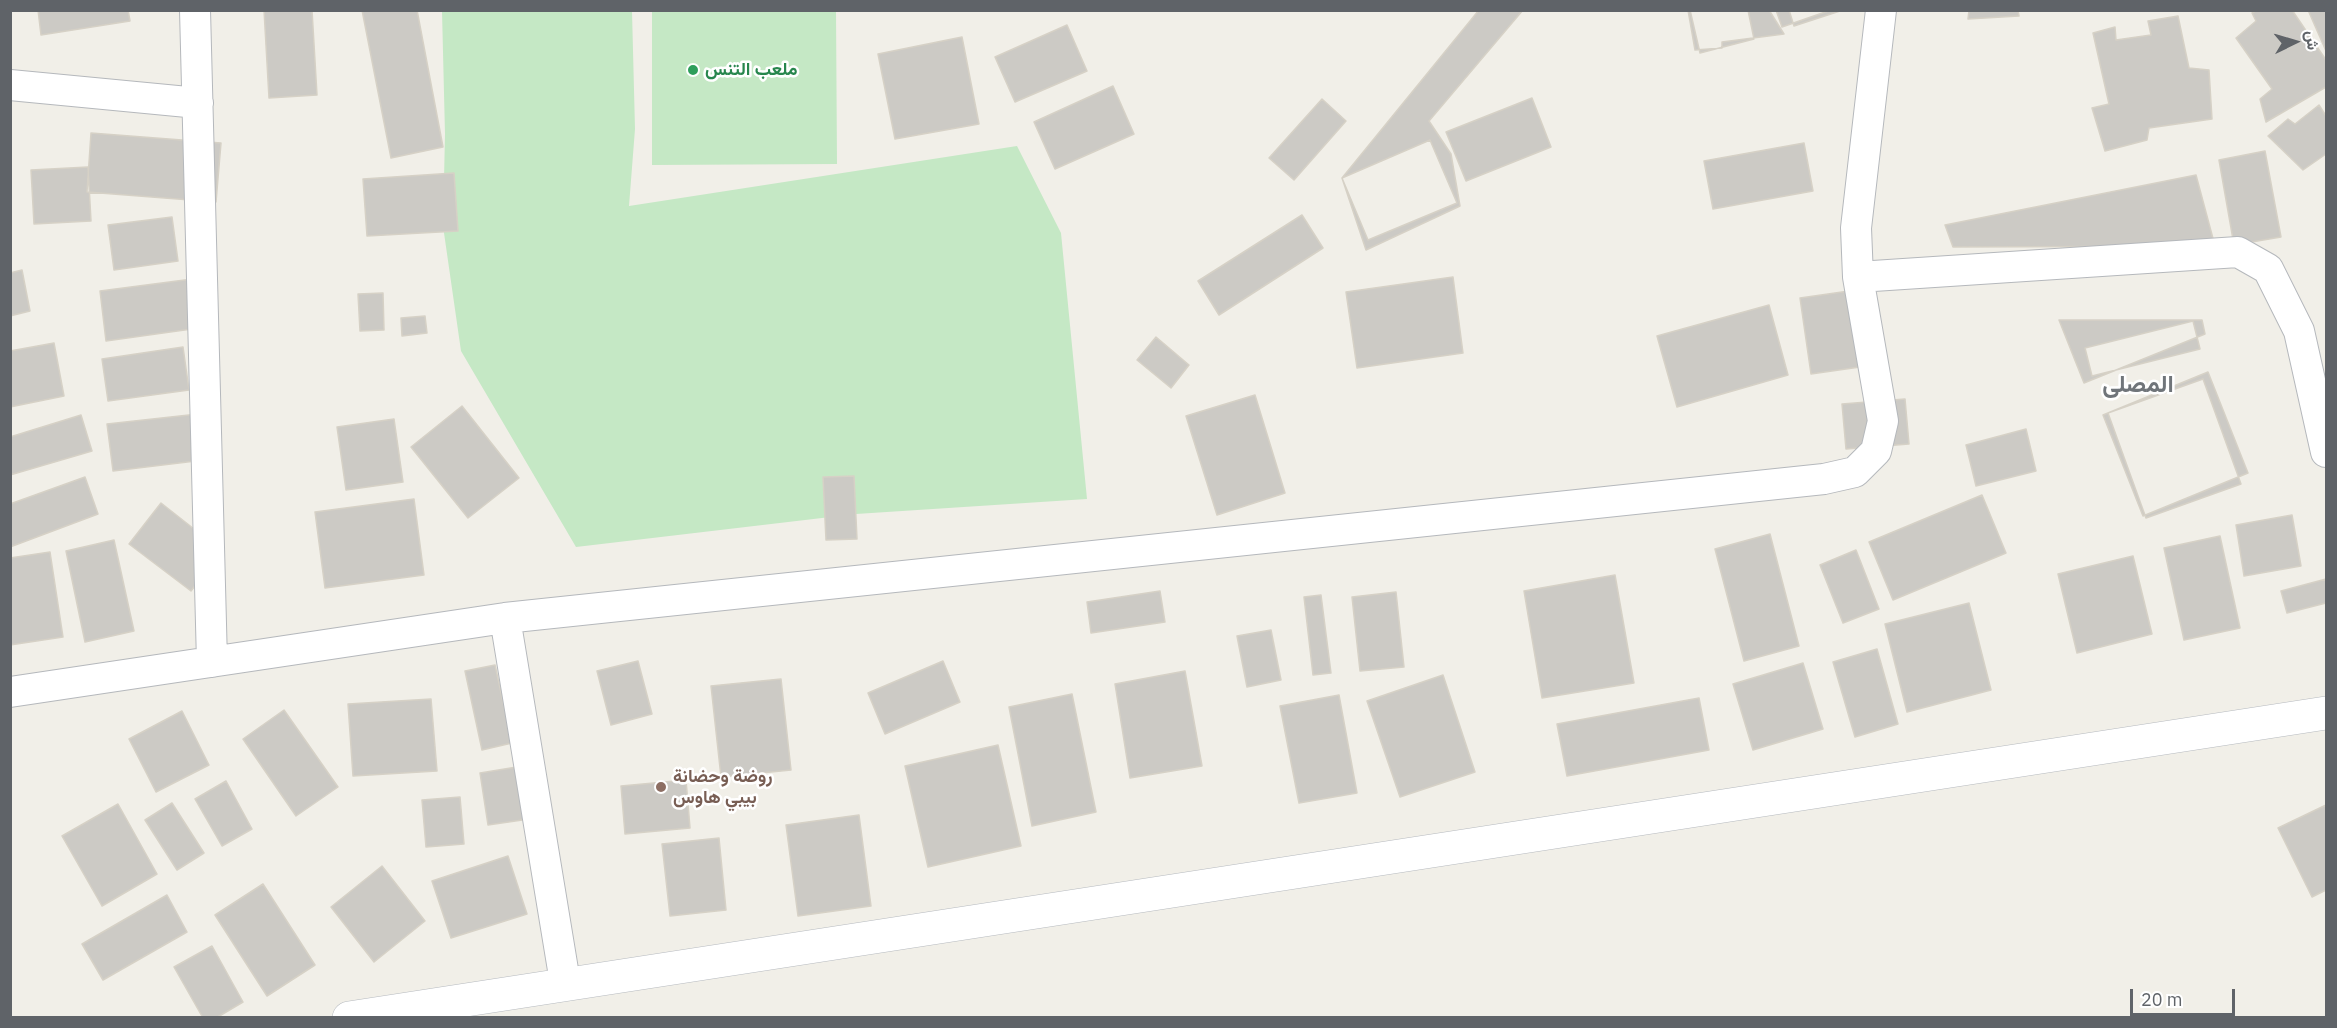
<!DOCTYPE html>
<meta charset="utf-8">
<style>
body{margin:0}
#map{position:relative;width:2337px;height:1028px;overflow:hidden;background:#f1efe8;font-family:"IBM Plex Sans",Vazirmatn,sans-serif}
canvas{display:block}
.frame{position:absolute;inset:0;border:12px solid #5f6368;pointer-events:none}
.north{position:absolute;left:2265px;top:12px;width:60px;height:60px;-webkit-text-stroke:4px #fff;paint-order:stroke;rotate:85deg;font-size:16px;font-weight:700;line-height:24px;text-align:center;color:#5f6368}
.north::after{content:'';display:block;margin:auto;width:21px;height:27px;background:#5f6368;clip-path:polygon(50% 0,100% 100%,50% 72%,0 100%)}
.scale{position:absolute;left:2130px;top:989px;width:105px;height:27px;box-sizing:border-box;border:3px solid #5f6368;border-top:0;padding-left:8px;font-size:18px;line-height:21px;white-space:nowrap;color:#5f6368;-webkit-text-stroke:4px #fff;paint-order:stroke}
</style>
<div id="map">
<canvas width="2337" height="1028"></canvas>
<div class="frame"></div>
<div class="north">ش</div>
<div class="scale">20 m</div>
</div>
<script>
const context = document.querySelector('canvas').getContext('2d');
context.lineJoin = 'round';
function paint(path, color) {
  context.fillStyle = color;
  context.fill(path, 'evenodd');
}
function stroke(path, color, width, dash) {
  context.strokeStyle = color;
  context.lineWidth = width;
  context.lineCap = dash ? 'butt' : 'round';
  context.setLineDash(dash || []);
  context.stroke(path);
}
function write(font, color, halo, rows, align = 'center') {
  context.font = font + ' "IBM Plex Sans",Vazirmatn,sans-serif';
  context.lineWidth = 5;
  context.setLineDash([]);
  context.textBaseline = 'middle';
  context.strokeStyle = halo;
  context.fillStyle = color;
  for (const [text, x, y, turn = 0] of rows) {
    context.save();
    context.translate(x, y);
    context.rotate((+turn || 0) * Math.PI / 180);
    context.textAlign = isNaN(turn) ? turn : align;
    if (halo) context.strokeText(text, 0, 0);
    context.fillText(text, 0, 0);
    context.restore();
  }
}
const green = new Path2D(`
 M442,11H632L635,129L629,206L1017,146L1061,233L1087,499L856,514L576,547L461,351L443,226L445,134Z
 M652,11H836L837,164L652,165Z`);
const building = new Path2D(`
 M38,10H128L130,21L41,35Z
 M264,10H312L317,95L269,98Z
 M362,10H417L443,147L391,158Z
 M1479,10H1523L1429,121L1451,154L1460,206L1366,250L1342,178Z
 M1688,10H1769L1784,34L1722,42V48L1695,50Z
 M1690,10H1748L1754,39L1700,53Z
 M1776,10H1831L1782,27Z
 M1789,10H1843L1794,26Z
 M1969,10H2018L2019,16L1968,19Z
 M2258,10H2292L2326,60V87L2266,122L2260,99L2272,89L2236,38L2256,21L2252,13Z
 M2308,10H2326V51Z
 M2178,16L2189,68L2209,70L2212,119L2149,128L2147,140L2105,151L2092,108L2109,104L2093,33L2115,27L2116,40L2151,35L2148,21Z
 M1067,25L1087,71L1015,102L995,57Z
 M962,37L979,124L895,139L878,54Z
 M1113,86L1134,134L1055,169L1034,122Z
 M1532,98L1551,147L1466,181L1446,132Z
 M1322,99L1346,121L1294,180L1269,158Z
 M2319,105L2326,116V154L2303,170L2268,136L2288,119L2295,124Z
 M91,133L221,143L216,202L87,192Z
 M1430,140L1457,203L1368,240L1342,178Z
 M1804,143L1813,191L1713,209L1704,161Z
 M2265,151L2281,237L2234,245L2219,160Z
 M88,167L91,221L34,224L31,170Z
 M454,173L458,231L367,236L363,179Z
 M2196,175L2215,246L1953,247L1945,225Z
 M1302,215L1323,248L1219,315L1198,281Z
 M172,217L178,261L114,270L108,225Z
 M22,270L30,311L10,316V273Z
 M1453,277L1463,353L1357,368L1346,292Z
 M200,278L206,327L106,341L100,291Z
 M1856,290L1867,366L1811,374L1800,298Z
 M383,293L384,330L360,331L358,294Z
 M1769,305L1788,375L1677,407L1657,336Z
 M425,316L427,333L402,336L401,318Z
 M2059,320H2202L2205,334L2084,383Z
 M2193,321L2200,349L2092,376L2085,348Z
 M1156,337L1189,365L1171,388L1137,360Z
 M54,343L64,396L10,407V351Z
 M183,347L189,390L108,401L102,359Z
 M2208,372L2248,473L2143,516L2103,415Z
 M2203,379L2241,484L2146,518L2108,413Z
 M1255,395L1285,493L1217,515L1186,416Z
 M1905,399L1909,444L1846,449L1842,404Z
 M462,406L519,478L468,518L411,447Z
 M198,414L204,460L113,471L107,424Z
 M81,415L92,451L10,475V437Z
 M394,419L403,482L346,490L337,427Z
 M2026,429L2036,471L1976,486L1966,445Z
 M854,476L857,539L826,540L823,477Z
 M85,477L98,514L10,547V504Z
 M1982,495L2006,553L1893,600L1869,542Z
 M414,499L424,575L325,588L315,512Z
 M161,503L222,551L191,591L129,544Z
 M2292,515L2301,566L2244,576L2236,525Z
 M1770,534L1799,646L1744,661L1715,549Z
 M2220,536L2240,628L2184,640L2164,548Z
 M114,540L134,631L85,642L66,551Z
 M1856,550L1879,609L1843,623L1820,565Z
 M50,552L63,637L10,645V558Z
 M2133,556L2152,634L2077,653L2058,574Z
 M1615,575L1634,683L1542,698L1524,591Z
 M2326,579V603L2287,613L2281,591Z
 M1160,591L1165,622L1091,633L1087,602Z
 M1396,592L1404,667L1360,671L1352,597Z
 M1321,595L1331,673L1313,675L1304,597Z
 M1969,603L1991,690L1907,712L1885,624Z
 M1271,630L1281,680L1247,687L1237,636Z
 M1877,649L1898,724L1855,737L1833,662Z
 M638,661L652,714L611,725L597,671Z
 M943,661L960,702L885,734L868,693Z
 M1803,663L1823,729L1753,750L1733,684Z
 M495,665L512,743L482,750L465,671Z
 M1185,671L1202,766L1130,778L1115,684Z
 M1443,675L1475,772L1400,797L1367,701Z
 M781,679L791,770L721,777L711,686Z
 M1072,694L1096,812L1032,826L1009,707Z
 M1339,695L1357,793L1299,803L1280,706Z
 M1699,698L1709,750L1567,776L1557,724Z
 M431,699L437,771L353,776L348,704Z
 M284,710L338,787L296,816L243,739Z
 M182,711L209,765L156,792L129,739Z
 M998,745L1021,846L928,867L905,766Z
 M529,765L536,818L488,825L480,773Z
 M686,780L690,828L625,834L621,786Z
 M226,781L252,829L222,846L195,799Z
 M460,797L464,844L426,847L422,800Z
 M172,803L204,853L177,870L145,820Z
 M118,804L157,874L102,906L62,836Z
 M2326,805V890L2312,897L2278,828Z
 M859,815L871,906L798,916L786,825Z
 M719,838L726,910L670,916L662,844Z
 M508,856L527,914L451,938L432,881Z
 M382,866L425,921L374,962L331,907Z
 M263,884L315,965L267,996L215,915Z
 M167,895L187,932L103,980L82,944Z
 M212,946L243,1002L216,1018H203L174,967Z`);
const street = new Path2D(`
 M195,10L212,662
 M10,85L198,103
 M1858,277L2238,252L2268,269L2299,331L2326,452
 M505,618L565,982
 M10,692L505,618L1824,479L1855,472L1876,451L1883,421L1858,277L1856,228L1881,10`);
const secondary = new Path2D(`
 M349,1018L2326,713`);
const markers = [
 [693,70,6,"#2e9e5b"],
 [661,787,6,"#8d6e63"]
];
const leisureNames = [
 ["ملعب التنس",705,70]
];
const educationNames = [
 ["روضة وحضانة",673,777],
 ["بيبي هاوس",673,798]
];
const districtNames = [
 ["المصلى",2138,385]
];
paint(green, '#c5e8c5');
paint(building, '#cccac5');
stroke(building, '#d6d1c6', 1.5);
stroke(street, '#b5b8bc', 32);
stroke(secondary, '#b6babf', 34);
stroke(street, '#fff', 30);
stroke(secondary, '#fff', 33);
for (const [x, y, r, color] of markers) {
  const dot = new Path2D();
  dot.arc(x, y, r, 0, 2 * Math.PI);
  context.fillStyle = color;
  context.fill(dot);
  stroke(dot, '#fff', 2);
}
write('bold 18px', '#27864d', '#fff', leisureNames, 'left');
write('bold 18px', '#785e54', '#fff', educationNames, 'left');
write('bold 24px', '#70757a', '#fff', districtNames);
</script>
